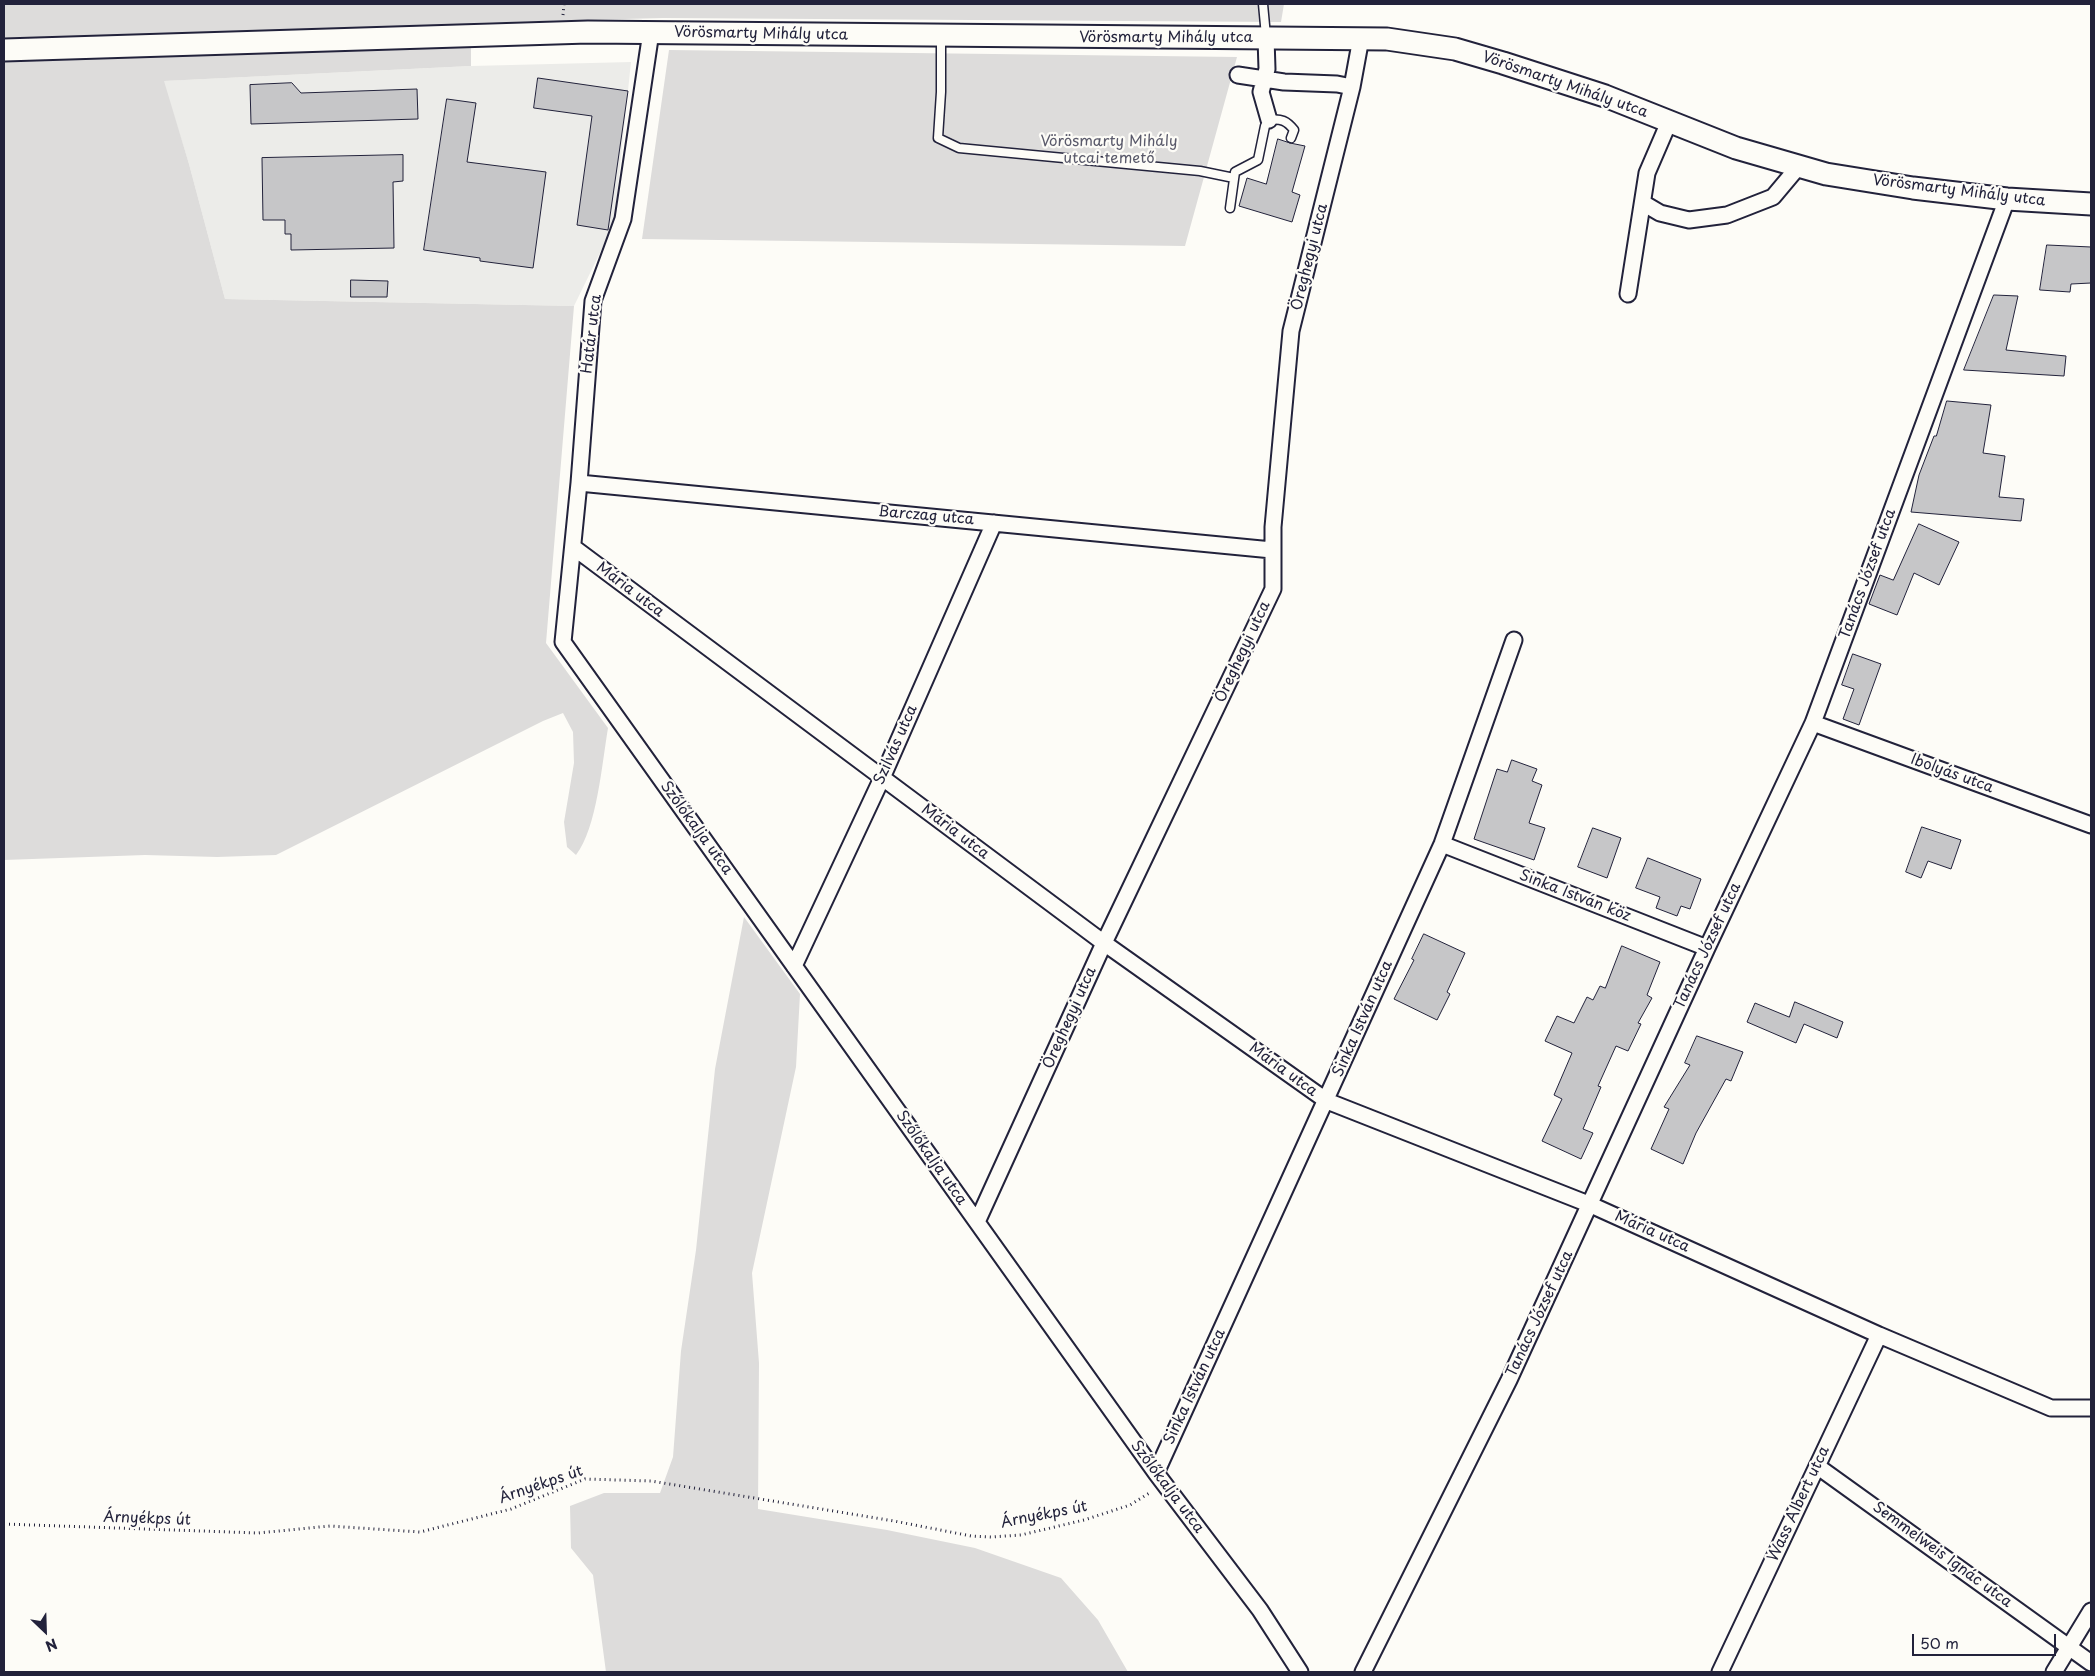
<!DOCTYPE html>
<meta charset="utf-8">
<style>
body{margin:0}
#map{position:relative;width:2095px;height:1676px;overflow:hidden;background:#fdfcf7;font-family:"Playpen Sans",sans-serif}
canvas{display:block}
.frame{position:absolute;inset:0;border:5px solid #22223b;pointer-events:none}
.north{position:absolute;left:20px;top:1606px;width:50px;height:50px;-webkit-text-stroke:4px #fdfcf7;paint-order:stroke;rotate:156deg;font-size:14px;font-weight:700;line-height:20px;text-align:center;color:#22223b}
.north::after{content:'';display:block;margin:auto;width:18px;height:22px;background:#22223b;clip-path:polygon(50% 0,100% 100%,50% 72%,0 100%)}
.scale{position:absolute;left:1912px;top:1634px;width:144px;height:22px;box-sizing:border-box;border:2px solid #22223b;border-top:0;padding-left:6px;font-size:15px;line-height:18px;white-space:nowrap;color:#22223b;-webkit-text-stroke:4px #fdfcf7;paint-order:stroke}
</style>
<div id="map">
<canvas width="2095" height="1676"></canvas>
<div class="frame"></div>
<div class="north">N</div>
<div class="scale">50 m</div>
</div>
<script>
const context = document.querySelector('canvas').getContext('2d');
context.lineJoin = 'round';
function paint(path, color) {
  context.fillStyle = color;
  context.fill(path, 'evenodd');
}
function stroke(path, color, width, dash) {
  context.strokeStyle = color;
  context.lineWidth = width;
  context.lineCap = dash ? 'butt' : 'round';
  context.setLineDash(dash || []);
  context.stroke(path);
}
function write(font, color, halo, rows, align = 'center') {
  context.font = font + ' "Playpen Sans",sans-serif';
  context.lineWidth = 4.5;
  context.setLineDash([]);
  context.textBaseline = 'middle';
  context.strokeStyle = halo;
  context.fillStyle = color;
  for (const [text, x, y, turn = 0] of rows) {
    context.save();
    context.translate(x, y);
    context.rotate((+turn || 0) * Math.PI / 180);
    context.textAlign = isNaN(turn) ? turn : align;
    if (halo) context.strokeText(text, 0, 0);
    context.fillText(text, 0, 0);
    context.restore();
  }
}
const built = new Path2D(`
 M631,62L614,224L574,306L225,299L189,164L163,81L471,66Z`);
const green = new Path2D(`
 M4,4H1284L1281,22L663,18L471,23V66L164,81L189,164L225,299L574,306L546,643L608,728C602,763 597,828 576,855L567,847L564,822L574,763L573,732L563,713L543,721L276,855L217,857L145,855L4,860Z
 M669,50L1237,57L1185,246L642,239Z
 M744,917L800,994L796,1067L752,1273L759,1363L758,1509L887,1530L975,1548L1061,1578L1098,1620L1128,1672H606L593,1575L571,1548L570,1506L604,1493H660L673,1457L681,1351L696,1250L715,1069Z`);
const building = new Path2D(`
 M538,78L628,91L608,230L577,225L592,116L534,108Z
 M292,83L301,93L417,89L418,119L251,124L250,85Z
 M447,99L476,103L467,162L546,172L533,268L480,261V258L424,250Z
 M1278,139L1290,143L1305,146L1292,192L1300,195L1292,222L1239,206L1247,178L1266,184Z
 M403,155V181L393,182L394,248L291,250V234H285V220H263L262,158Z
 M2047,245L2091,247V283L2071,284L2070,292L2040,290Z
 M351,280L388,281L387,297H351Z
 M1994,295L2018,296L2006,350L2066,356L2064,376L1964,370Z
 M1947,401L1991,405L1983,453L2005,456L1999,497L2024,499L2021,521L1911,512L1919,475L1934,436H1936Z
 M1919,524L1959,542L1939,585L1914,573L1897,615L1869,604L1880,575L1893,580Z
 M1853,654L1881,664L1859,725L1843,719L1854,689L1842,685Z
 M1512,760L1537,769L1532,781L1542,785L1529,823L1545,828L1534,860L1474,839L1497,769L1507,772Z
 M1922,827L1961,840L1951,869L1928,861L1921,878L1906,872Z
 M1593,828L1621,838L1607,878L1578,867Z
 M1648,858L1701,879L1690,909L1681,906L1677,916L1656,908L1660,897L1636,888Z
 M1424,934L1465,953L1447,992L1450,994L1437,1020L1394,999L1414,960L1412,959Z
 M1622,946L1660,962L1647,995L1652,998L1638,1023L1641,1024L1628,1051L1616,1046L1598,1086L1601,1087L1583,1129L1593,1133L1581,1159L1542,1141L1562,1099L1554,1095L1572,1053L1545,1041L1557,1016L1574,1023L1587,997L1593,1000L1600,986L1605,988Z
 M1795,1002L1843,1022L1837,1038L1804,1024L1796,1043L1747,1022L1755,1003L1789,1017Z
 M1697,1036L1743,1052L1731,1081L1726,1079L1696,1133L1683,1164L1651,1149L1669,1109L1664,1107L1690,1065L1685,1063Z`);
const path = new Path2D(`
 M563,15L564,4
 M4,1524L258,1533L330,1526L420,1532L511,1509L585,1479L651,1481L894,1521L971,1536L991,1537L1021,1535L1084,1520L1130,1505L1151,1492`);
const lane = new Path2D(`
 M1263,4L1266,36
 M941,37V92L938,138L959,148L1200,171L1234,178
 M1230,208L1235,172L1258,160L1265,126L1269,120C1281,118 1287,121 1294,130L1291,138`);
const street = new Path2D(`
 M651,32L623,219L593,301L579,483L563,642L1156,1473L1260,1610L1300,1672
 M1266,38L1267,69L1261,92L1269,120
 M1238,75L1284,82L1337,84L1352,87
 M1643,203L1660,213L1689,220L1727,215L1773,197L1799,166
 M1628,294L1647,173L1669,122
 M579,483L1272,550
 M573,547L1104,943L1327,1101L1591,1205L1879,1335L2051,1408H2091
 M1813,723L2091,825
 M1442,844L1707,948
 M794,966L882,778L994,523
 M977,1222L1104,943L1273,589V527L1291,331L1352,87L1361,38
 M1817,1466L2091,1663
 M1156,1473L1442,844L1514,640
 M1363,1672L1509,1380L1707,948L1813,723L2007,199
 M1720,1672L1879,1335
 M2054,1672L2091,1611`);
const secondary = new Path2D(`
 M4,50L588,32L1387,39L1455,49L1503,63L1605,96L1736,148L1826,174L1913,188L2007,199L2091,204`);
const streetNames = [
 ["Vörösmarty Mihály utca",761,34,1],
 ["Vörösmarty Mihály utca",1166,38],
 ["Vörösmarty Mihály utca",1565,85,19],
 ["Vörösmarty Mihály utca",1959,191,7],
 ["Öreghegyi utca",1310,257,-76],
 ["Határ utca",592,334,-83],
 ["Barczag utca",926,516,5],
 ["Tanács József utca",1868,574,-70],
 ["Mária utca",630,590,37],
 ["Öreghegyi utca",1243,652,-65],
 ["Szilvás utca",896,745,-66],
 ["Ibolyás utca",1952,774,20],
 ["Szőlőkalja utca",696,828,54],
 ["Mária utca",955,832,37],
 ["Sinka István köz",1575,896,21],
 ["Tanács József utca",1708,946,-65],
 ["Öreghegyi utca",1070,1018,-66],
 ["Sinka István utca",1363,1019,-66],
 ["Mária utca",1283,1070,36],
 ["Szőlőkalja utca",931,1158,55],
 ["Mária utca",1652,1232,24],
 ["Tanács József utca",1540,1314,-65],
 ["Sinka István utca",1195,1387,-65],
 ["Árnyékps út",541,1485,-19],
 ["Szőlőkalja utca",1167,1487,53],
 ["Wass Albert utca",1799,1504,-65],
 ["Árnyékps út",1044,1515,-11],
 ["Árnyékps út",147,1519,2],
 ["Semmelweis Ignác utca",1942,1555,36]
];
const parkNames = [
 ["Vörösmarty Mihály",1109,142],
 ["utcai temető",1109,159]
];
paint(built, '#ecece9');
paint(green, '#dddcdb');
paint(building, '#c6c6c8');
stroke(building, '#22223b', 1);
stroke(lane, '#22223b', 11);
stroke(street, '#22223b', 19);
stroke(secondary, '#22223b', 25);
stroke(path, '#22223b', 3, [1, 4]);
stroke(lane, '#fdfcf7', 8);
stroke(street, '#fdfcf7', 15);
stroke(secondary, '#fdfcf7', 21);
write('15px', '#22223b', '#fdfcf7', streetNames);
write('15px', '#5a5a6b', '#fdfcf7', parkNames);
</script>
